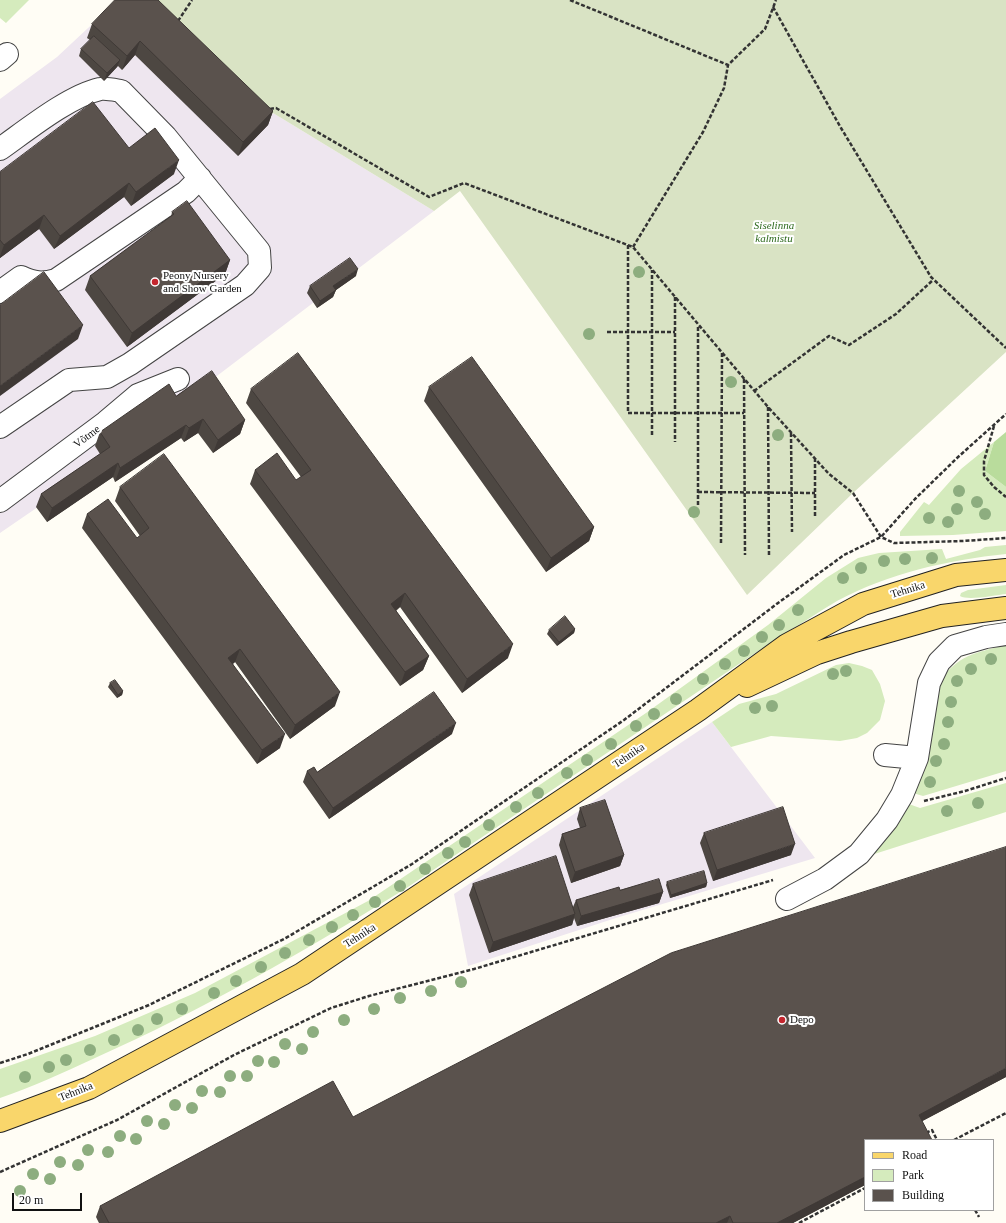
<!DOCTYPE html>
<meta charset="utf-8">
<style>
body{margin:0}
#map{position:relative;width:1006px;height:1223px;overflow:hidden;background:#fffdf5;font-family:Georgia,serif}
canvas{display:block}
.legend{position:absolute;left:864px;top:1139px;width:130px;height:72px;box-sizing:border-box;background:#fff;border:1px solid #a0a0a0;margin:0;padding:5px 7px;list-style:none;font-size:12px;color:#111}
.legend li{display:flex;align-items:center;gap:8px;height:20px}
.legend b{width:20px;border:1px solid #a0a0a0}
.scale{position:absolute;left:12px;top:1193px;width:70px;height:18px;box-sizing:border-box;border:2px solid #111;border-top:0;padding-left:5px;font-size:12px;line-height:14px;white-space:nowrap;color:#111;-webkit-text-stroke:3px #fff;paint-order:stroke}
</style>
<div id="map">
<canvas width="1006" height="1223"></canvas>
<ul class="legend">
<li><b style="height:5px;background:#f9d66b"></b>Road</li>
<li><b style="height:11px;background:#d5ebbd"></b>Park</li>
<li><b style="height:11px;background:#5a524d"></b>Building</li>
</ul>
<div class="scale">20 m</div>
</div>
<script>
const context = document.querySelector('canvas').getContext('2d');
context.lineJoin = 'round';
function paint(path, color) {
  context.fillStyle = color;
  context.fill(path, 'evenodd');
}
function stroke(path, color, width, dash) {
  context.strokeStyle = color;
  context.lineWidth = width;
  context.lineCap = dash ? 'butt' : 'round';
  context.setLineDash(dash || []);
  context.stroke(path);
}
function write(font, color, halo, rows, align = 'center') {
  context.font = font + ' Georgia,serif';
  context.lineWidth = 4;
  context.setLineDash([]);
  context.textBaseline = 'middle';
  context.strokeStyle = halo;
  context.fillStyle = color;
  for (const [text, x, y, turn = 0] of rows) {
    context.save();
    context.translate(x, y);
    context.rotate((+turn || 0) * Math.PI / 180);
    context.textAlign = isNaN(turn) ? turn : align;
    if (halo) context.strokeText(text, 0, 0);
    context.fillText(text, 0, 0);
    context.restore();
  }
}
const industrial = new Path2D(`
 M118,0L266,121L273,113L434,211L105,461L0,533V99L57,57Z
 M712,722L815,858L616,918L468,966L454,894Z`);
const green = new Path2D(`
 M0,0H29L6,23L0,18Z
 M994,442L985,471L1006,487V531L953,535L900,536V532L924,502L929,505L961,469Z
 M1006,545V554C948,560 889,573 837,601C820,611 803,623 785,633L405,889C305,951 203,1010 95,1058C63,1073 32,1087 0,1098V1069L95,1036L195,993L368,901L646,713L768,625L826,578L858,558L879,553L942,549L946,559L980,550L985,547Z
 M1006,585V594C996,595 968,601 960,596L961,593L968,590Z
 M1006,645V771L923,796L913,793L938,683C958,655 974,653 1006,645Z
 M849,663L862,666L872,670L880,684L885,701L880,720L867,733L857,738L840,741L771,736L731,747L712,722L739,704L776,694L836,665Z
 M1006,783V812L865,857L906,803L920,808Z`);
const forest = new Path2D(`
 M1006,432V487L985,471L994,442Z`);
const cemetery = new Path2D(`
 M141,0H1006V352L853,493L747,595L460,191L434,211L273,113L266,121Z`);
const path = new Path2D(`
 M570,0L728,65L765,29L776,0
 M773,7L841,128L931,277L1006,348
 M178,21L192,0
 M270,109L276,108L429,197L464,183L633,247L768,407L829,474L853,493L881,537L894,543L963,541L1006,538
 M628,245V413H744
 M633,247L703,132L724,88L728,65
 M675,297V442
 M607,332H675
 M744,379L745,555
 M754,391L829,336L849,345L896,314L933,280
 M768,407L769,556
 M994,426L984,461V475L994,487L1006,497
 M791,433L792,532
 M652,435V270
 M698,492L815,493
 M698,505V325
 M815,516V459
 M721,543L722,353
 M924,801L965,791L1006,778
 M0,1063L28,1054L149,1005L284,939L412,864L624,720L778,603L844,555L881,537L915,499L957,458L1006,414
 M926,1133L932,1130L937,1140
 M954,1140L1006,1113
 M0,1172L117,1120L234,1055L331,1008L369,996L474,969L773,880
 M975,1210L979,1217
 M799,1223L865,1188`);
const minor = new Path2D(`
 M0,60L7,54
 M0,149C27,130 69,96 100,89C106,88 115,90 121,91L166,137L259,251L260,268L245,285L130,364L107,377L69,380L0,427
 M0,292L21,277C34,283 42,284 56,280L186,192L200,178
 M0,501L106,422L138,395L178,379
 M885,755L917,758
 M787,899L825,879L859,854L887,820L902,795L917,758L929,683L939,662L955,646L986,637L1006,634`);
const major = new Path2D(`
 M747,686L817,653L851,642L942,616L1006,608
 M0,1121L89,1088L302,974L698,710L787,645L863,604L956,575L1006,570`);
const trees = [
 [639,272],
 [589,334],
 [731,382],
 [778,435],
 [959,491],
 [977,502],
 [957,509],
 [694,512],
 [985,514],
 [929,518],
 [948,522],
 [932,558],
 [905,559],
 [884,561],
 [861,568],
 [843,578],
 [798,610],
 [779,625],
 [762,637],
 [744,651],
 [991,659],
 [725,664],
 [971,669],
 [846,671],
 [833,674],
 [703,679],
 [957,681],
 [676,699],
 [951,702],
 [772,706],
 [755,708],
 [654,714],
 [948,722],
 [636,726],
 [611,744],
 [944,744],
 [587,760],
 [936,761],
 [567,773],
 [930,782],
 [538,793],
 [978,803],
 [516,807],
 [947,811],
 [489,825],
 [465,842],
 [448,853],
 [425,869],
 [400,886],
 [375,902],
 [353,915],
 [332,927],
 [309,940],
 [285,953],
 [261,967],
 [236,981],
 [461,982],
 [431,991],
 [214,993],
 [400,998],
 [182,1009],
 [374,1009],
 [157,1019],
 [344,1020],
 [138,1030],
 [313,1032],
 [114,1040],
 [285,1044],
 [302,1049],
 [90,1050],
 [66,1060],
 [258,1061],
 [274,1062],
 [49,1067],
 [230,1076],
 [247,1076],
 [25,1077],
 [202,1091],
 [220,1092],
 [175,1105],
 [192,1108],
 [147,1121],
 [164,1124],
 [120,1136],
 [136,1139],
 [88,1150],
 [108,1152],
 [60,1162],
 [78,1165],
 [33,1174],
 [50,1179],
 [20,1191]
];
const wall = new Path2D(`
 M115,0L273,111L268,125L238,156L135,55L122,70L118,66L117,67L104,81L79,56L81,49L90,40L87,38L92,24Z
 M129,148L174,174L131,206L124,197L54,249L39,229L0,258V172Z
 M172,212L230,260L225,274L127,347L85,290L90,276L171,217Z
 M356,276L336,290L333,297L317,308L307,293L310,286Z
 M429,387L594,527L589,541L546,572L424,401Z
 M251,389L508,658L462,693L400,607L396,611L429,656L423,670L400,686L250,484L255,470L296,480L301,477L246,403Z
 M176,396L245,420L240,434L213,453L198,433L184,442L181,438L115,482L113,477L47,522L36,507L41,494L100,454L95,446L100,432Z
 M120,487L335,706L290,739L235,662L233,664L280,748L257,764L82,528L87,514L137,538L140,536L115,501Z
 M575,629L574,633L557,646L547,634L549,630Z
 M110,683L123,691L122,695L117,698L108,687Z
 M452,734L329,819L303,782L307,771L317,772Z
 M580,808L624,855L620,866L571,883L559,845L562,834L580,828L577,819Z
 M704,833L791,855L713,881L700,843Z
 M667,882L707,883L706,887L670,898L666,885Z
 M473,884L573,907L576,900L620,890L663,892L659,903L577,926L574,918L572,925L489,953L469,895Z
 M1006,1077L922,1121L865,1185L793,1223H99L96,1217L100,1206L353,1117Z`);
const shadedWall = new Path2D(`
 M140,41L135,55L122,70L127,56Z
 M120,60L117,67L104,81L107,73Z
 M273,111L268,125L238,156L243,142Z
 M179,160L174,174L131,206L136,192Z
 M129,183L124,197L54,249L60,236Z
 M44,215L39,229L0,258V256L4,245Z
 M230,260L225,274L127,347L132,333Z
 M358,269L356,276L336,290L333,297L317,308L320,301L333,286Z
 M83,325L78,339L0,396V386Z
 M203,419L198,433L184,442L189,428Z
 M245,420L240,434L213,453L218,440Z
 M186,425L181,438L115,482L120,468Z
 M118,463L113,477L47,522L52,508Z
 M594,527L589,541L546,572L551,558Z
 M405,593L400,607L386,618L391,604Z
 M575,629L574,633L557,646L559,642Z
 M513,644L508,658L462,693L467,679Z
 M240,649L235,662L223,671L228,658Z
 M429,656L423,670L400,686L405,672Z
 M123,691L122,695L117,698L118,695Z
 M340,692L335,706L290,739L295,725Z
 M456,723L452,734L329,819L333,808Z
 M285,734L280,748L257,764L262,750Z
 M795,844L791,855L713,881L717,870Z
 M624,855L620,866L571,883L575,872Z
 M707,883L706,887L670,898L671,895Z
 M663,892L659,903L577,926L581,916Z
 M575,914L572,925L489,953L493,942Z
 M1006,1068V1077L915,1125L919,1115Z
 M865,1177V1185L793,1223H777Z
 M730,1216L727,1223H716Z`);
const building = new Path2D(`
 M115,0H158L273,111L243,142L140,41L127,56L92,24Z
 M94,36L120,60L107,73L81,49Z
 M93,102L129,148L155,128L179,160L136,192L129,183L60,236L44,215L4,245L0,240V172Z
 M187,201L230,260L132,333L90,276L174,214L172,212Z
 M350,258L358,269L333,286L336,290L320,301L310,286Z
 M44,272L83,325L0,386V305Z
 M298,353L513,644L467,679L405,593L391,604L429,656L405,672L255,470L277,453L296,480L311,470L251,389Z
 M472,357L594,527L551,558L429,387Z
 M212,371L245,420L218,440L203,419L189,428L186,425L120,468L118,463L52,508L41,494L110,447L100,432L169,384L176,396Z
 M164,454L340,692L295,725L240,649L228,658L285,734L262,750L87,514L108,499L137,538L149,528L120,487Z
 M565,616L575,629L559,642L549,630Z
 M115,680L123,691L118,695L110,683Z
 M434,692L456,723L333,808L307,771L314,767L317,772Z
 M605,800L624,855L575,872L562,834L586,826L580,808Z
 M783,807L795,844L717,870L704,833Z
 M1006,847V1068L919,1115L932,1140H865V1177L777,1223H733L730,1216L716,1223H109L100,1206L333,1081L353,1117L671,953Z
 M556,856L575,914L493,942L473,884Z
 M704,871L707,883L671,895L667,882Z
 M659,879L663,892L581,916L576,900L619,887L620,890Z`);
const markers = [
 [155,282,4,"#c4262e"],
 [782,1020,4,"#c4262e"]
];
const parkNames = [
 ["Siselinna",774,226],
 ["kalmistu",774,239]
];
const poiNames = [
 ["Peony Nursery",163,276],
 ["and Show Garden",163,289],
 ["Depo",790,1020]
];
const streetNames = [
 ["Võtme",87,437,-37],
 ["Tehnika",908,590,-17],
 ["Tehnika",629,756,-34],
 ["Tehnika",360,936,-33],
 ["Tehnika",76,1092,-22]
];
paint(industrial, '#eee6ef');
paint(green, '#d5ebbd');
paint(forest, '#b9dc9c');
paint(cemetery, '#d9e3c4');
stroke(minor, '#444', 24);
stroke(major, '#222', 24);
stroke(path, '#333', 2.5, [4, 2]);
stroke(minor, '#fff', 22);
stroke(major, '#f9d66b', 22);
context.fillStyle = '#8dad7f';
for (const [x, y] of trees) {
  context.beginPath();
  context.arc(x, y, 6, 0, 2 * Math.PI);
  context.fill();
}
paint(wall, '#4d4742');
paint(shadedWall, '#3f3936');
paint(building, '#5a524d');
stroke(building, '#3f3936', 1);
for (const [x, y, r, color] of markers) {
  const dot = new Path2D();
  dot.arc(x, y, r, 0, 2 * Math.PI);
  context.fillStyle = color;
  context.fill(dot);
  stroke(dot, '#fff', 1.5);
}
write('italic 11px', '#2f6b1f', '#fff', parkNames);
write('11px', '#111', '#fff', poiNames, 'left');
write('11px', '#111', '#fff', streetNames);
</script>
